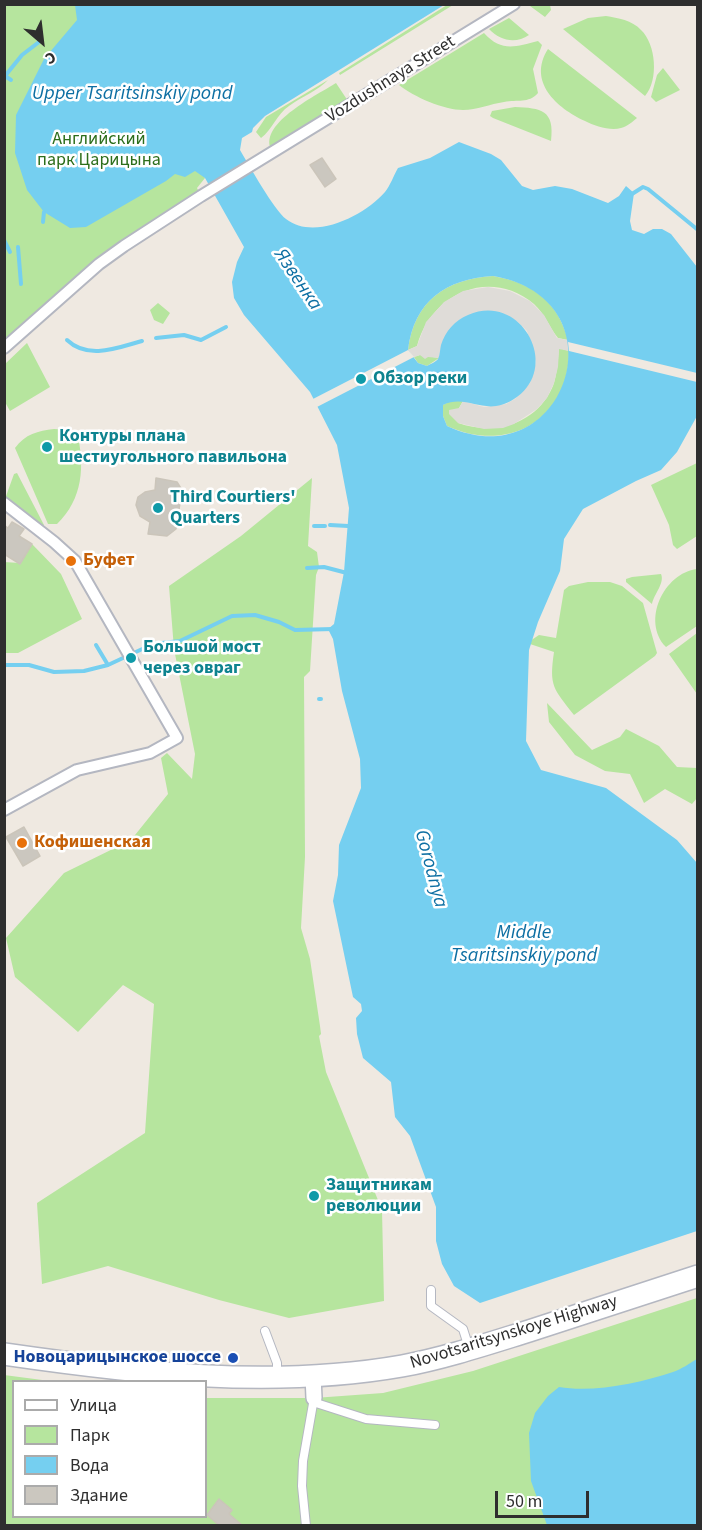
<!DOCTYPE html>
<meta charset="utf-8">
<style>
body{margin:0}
#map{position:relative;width:702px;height:1530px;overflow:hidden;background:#efe9e1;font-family:"Source Sans 3",sans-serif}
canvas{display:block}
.frame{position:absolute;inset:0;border:6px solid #2e2e2e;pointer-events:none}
.legend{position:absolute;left:12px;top:1380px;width:195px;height:138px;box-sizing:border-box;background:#fff;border:2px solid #ababab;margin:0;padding:8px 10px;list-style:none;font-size:18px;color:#2e2e2e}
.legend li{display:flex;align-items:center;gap:12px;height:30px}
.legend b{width:30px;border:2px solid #ababab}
.north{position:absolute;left:12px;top:12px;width:60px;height:60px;-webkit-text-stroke:4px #fff;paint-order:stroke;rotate:152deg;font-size:16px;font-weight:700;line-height:24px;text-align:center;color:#2e2e2e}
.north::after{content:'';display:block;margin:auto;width:21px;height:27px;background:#2e2e2e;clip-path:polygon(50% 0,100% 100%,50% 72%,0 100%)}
.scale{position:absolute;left:495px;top:1491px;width:94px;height:27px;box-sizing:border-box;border:3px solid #2e2e2e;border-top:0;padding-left:8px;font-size:18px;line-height:21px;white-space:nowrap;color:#2e2e2e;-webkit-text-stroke:4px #fff;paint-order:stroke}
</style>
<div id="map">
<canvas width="702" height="1530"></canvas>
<div class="frame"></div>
<ul class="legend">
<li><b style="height:8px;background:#fff"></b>Улица</li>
<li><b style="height:16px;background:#b6e59e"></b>Парк</li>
<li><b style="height:16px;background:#75cff0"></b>Вода</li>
<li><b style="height:16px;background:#cbc7bf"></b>Здание</li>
</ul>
<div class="north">С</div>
<div class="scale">50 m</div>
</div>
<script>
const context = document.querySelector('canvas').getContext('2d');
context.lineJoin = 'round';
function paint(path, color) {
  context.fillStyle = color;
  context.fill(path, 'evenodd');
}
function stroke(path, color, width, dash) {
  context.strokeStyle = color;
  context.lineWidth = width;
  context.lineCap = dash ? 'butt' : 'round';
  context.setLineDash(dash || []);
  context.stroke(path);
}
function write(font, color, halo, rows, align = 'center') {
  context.font = font + ' "Source Sans 3",sans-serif';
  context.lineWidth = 5;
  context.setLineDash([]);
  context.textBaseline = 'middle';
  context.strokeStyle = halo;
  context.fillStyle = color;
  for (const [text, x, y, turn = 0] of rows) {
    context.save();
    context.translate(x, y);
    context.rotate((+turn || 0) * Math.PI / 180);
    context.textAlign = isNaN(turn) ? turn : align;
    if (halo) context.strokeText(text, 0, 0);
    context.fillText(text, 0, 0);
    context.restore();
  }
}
const green = new Path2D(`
 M4,5H140L205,178L197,188L201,196L124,246L8,339L4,340Z
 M447,5H453L340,75L339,73Z
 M531,5H550L551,10L545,17L530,6Z
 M606,16C618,18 632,20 641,30C656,44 659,80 645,96L563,29L588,18Z
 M509,18L529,35C516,44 500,41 489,29Z
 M484,33C501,52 515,47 538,41L542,45L533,69L538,93C528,104 518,99 504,102C490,104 477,110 463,110C444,110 414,97 399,85Z
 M548,49L637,118C632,122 628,126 621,128C610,131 595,126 585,121C557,108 527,82 548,49Z
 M663,68L680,90L656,102L651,97L657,75Z
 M328,80C319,90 301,97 289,106C277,114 272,130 261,138L256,132L266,117Z
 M336,83L348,101L271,149C259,123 319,94 336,83Z
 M515,107C541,108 555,110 551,141L493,118L490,116L492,111Z
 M493,276C532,283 557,300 568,340L558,338C549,327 545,314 534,304C489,267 431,294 417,346L408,350C414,301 446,279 493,276Z
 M158,303L170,313L163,324L154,320L150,310Z
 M27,343L50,387L10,411L5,402V364Z
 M559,348L569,351C569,420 508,454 447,426L443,416V405L452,400L463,401L459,408L458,423C495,436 537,424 553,386C557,375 558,360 559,348Z
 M420,355L439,358L427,366L418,363L414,357Z
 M54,429L73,430L77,432C85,466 83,499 57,524H48L15,448C25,434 38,431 54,429Z
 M697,463V536L677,549L673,545L669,525L651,485Z
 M17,473L44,525L40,528L5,499L14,474Z
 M312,478L308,546L317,552L319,567L316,575L310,671L304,677L305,857L301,928L310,959L320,1026L321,1034L319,1036L326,1072L382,1210L384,1301L289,1318L219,1300L108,1266L42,1284L37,1203L145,1133L154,1004L123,985L78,1032L15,977L6,938L64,873L131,840L168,794L161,758L167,753L192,779L195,754L174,649L169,586L241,536Z
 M32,544L61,574L82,619L18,653H5L4,562L20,563Z
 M697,569V626L666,647C641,621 664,573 697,569Z
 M661,574C665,583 654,594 652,604L626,582V579L632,577Z
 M588,582H610L622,586L643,603L657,653L655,656L574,715C553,688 549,686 554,652L527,643L539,635L556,638L564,590L569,586Z
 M697,633V694L669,654Z
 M547,703L592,750L620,737L626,729L659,746L677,767L697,768V798L692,804L665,789L644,803L630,774L605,771L575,755L549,722Z
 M697,1298V1525H5L4,1375L50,1381L14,1382V1516H206V1398H314L383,1393L473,1371Z`);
const plaza = new Path2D(`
 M488,287L510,291L530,301L544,315L557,338L568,340L569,351L559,349L558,367L554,383L547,398L537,409L514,424L503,428L484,429L458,423L449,414V410L459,408L463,401L484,407L506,404L515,399L530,383L536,362L527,331L519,323L510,317L490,311L479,312L459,320L451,328L441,347L439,358L428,357L425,359L420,355L414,357L408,350L417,346L426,322L444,302L463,291Z`);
const water = new Path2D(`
 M75,5H444L265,116L253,128L252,132L242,138L240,150C249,165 274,210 286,219C314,241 364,216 385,192C390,186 394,175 398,168L430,158L459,142L491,154L501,160L522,186L533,190L555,186L572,189L608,203L619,196L626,186L634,193L630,221L632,230L644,234L653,229H662L671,234L697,267V416L677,452L661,470L636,481L583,509L564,539L560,571L538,622L529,650L526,741L541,770L606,788L677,840L697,863V1231L480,1303L454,1286L442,1264L436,1241V1207L410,1136L395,1117L391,1082L363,1058L357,1034L356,1018L362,1011L361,1004L353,997L333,901L338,875L339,845L361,788L360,759L342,691L333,639L328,629L334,624L344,572L349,508L337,445L310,392L244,315L234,298L232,282L237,262L244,247L205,178L195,171L185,177L175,174L166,181L86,227L70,228L44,212L27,190L15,153L16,115L44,59L77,20ZM493,276C626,299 566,481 447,426L443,416V405C468,393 485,418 514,399C563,368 521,291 468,315C455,320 445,332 441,345C440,349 440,355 438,359C436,362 430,364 427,366L418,363L408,350C414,301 446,279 493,276Z
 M697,1359V1525H547L531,1481L529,1433L535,1413L548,1396L559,1387C593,1393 640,1383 673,1372C682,1369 690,1363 697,1359Z`);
const pier = new Path2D(`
 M568,342L697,373V382L569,351Z
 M408,350L414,357L315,408L311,400Z`);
const stream = new Path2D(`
 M11,80L5,76L22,55L39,42
 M632,194L643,187L648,189L698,230
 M43,222L44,212
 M4,240L10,252
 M18,247L21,284
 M156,338L184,335L201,340L226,327
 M67,340C88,360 117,348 142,341
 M330,525L348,526
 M314,526H325
 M307,568L324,567L347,573
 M96,645L108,665
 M4,665H29L54,672L84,671L108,665L153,644L180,641L232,616L255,615L279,622L295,630L333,629
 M319,699H321`);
const building = new Path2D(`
 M322,158L336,179L325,187L310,165Z
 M156,478L177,482L182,490L176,529L167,536L148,534L150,522L140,516L136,505L138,497L145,492L155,490Z
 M12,522L24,529L19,536L32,544L20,564L4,554V525L8,528Z
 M24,827L40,856L23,866L6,837Z
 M219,1499L232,1510L229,1514L243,1526H220L207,1515Z`);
const service = new Path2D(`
 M431,1290V1306L463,1329L469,1348
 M265,1331L277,1363V1376
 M313,1402L366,1419L435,1425
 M306,1526L302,1486L303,1461L314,1398`);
const pedestrian = new Path2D(`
 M4,348L99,264L124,246L201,196L514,4
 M4,503L54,542L75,561L177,738L150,753L77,770L4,810`);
const minor = new Path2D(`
 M313,1376L314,1398`);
const secondary = new Path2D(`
 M4,1354C135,1373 271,1389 402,1366C445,1358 487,1344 529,1331C585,1313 641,1294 698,1276`);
const markers = [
 [361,379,6,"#0f9aa8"],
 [47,447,6,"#0f9aa8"],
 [158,508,6,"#0f9aa8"],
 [71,561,6,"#e8710a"],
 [131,658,6,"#0f9aa8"],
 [22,843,6,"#e8710a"],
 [314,1196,6,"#0f9aa8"],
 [233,1358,6,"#1a4fb4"]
];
const streetNames = [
 ["Vozdushnaya Street",391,80,-32],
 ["Novotsaritsynskoye Highway",514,1333,-17]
];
const parkNames = [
 ["Английский",99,140],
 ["парк Царицына",99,161]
];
const cultureNames = [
 ["Обзор реки",373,379],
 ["Контуры плана",59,437],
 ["шестиугольного павильона",59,458],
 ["Third Courtiers'",170,498],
 ["Quarters",170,519],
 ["Большой мост",143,648],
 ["через овраг",143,669],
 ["Защитникам",326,1186],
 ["революции",326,1207]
];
const foodNames = [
 ["Буфет",83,561],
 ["Кофишенская",34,843]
];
const transitNames = [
 ["Новоцарицынское шоссе",221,1358]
];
const waterNames = [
 ["Upper Tsaritsinskiy pond",132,95],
 ["Язвенка",297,280,56],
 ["Gorodnya",430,869,75],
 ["Middle",524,934],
 ["Tsaritsinskiy pond",524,957]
];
paint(green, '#b6e59e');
paint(plaza, '#dfdcd8');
paint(water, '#75cff0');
paint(pier, '#efe9e1');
stroke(stream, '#75cff0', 4);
paint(building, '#cbc7bf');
stroke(building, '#cbc5ba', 1.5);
stroke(service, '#b4b7c1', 10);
stroke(pedestrian, '#b4b7c1', 14);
stroke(minor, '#b4b7c1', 18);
stroke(secondary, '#b4b7c1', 24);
stroke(service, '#fff', 8);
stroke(pedestrian, '#fff', 10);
stroke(minor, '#fff', 15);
stroke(secondary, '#fff', 21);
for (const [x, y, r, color] of markers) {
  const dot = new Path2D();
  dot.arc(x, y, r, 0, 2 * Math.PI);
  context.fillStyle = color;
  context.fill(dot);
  stroke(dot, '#fff', 2);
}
write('18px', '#2e2e2e', '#fff', streetNames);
write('18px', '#2c6e1b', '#fff', parkNames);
write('bold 18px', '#0d838f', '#fff', cultureNames, 'left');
write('bold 18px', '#c56008', '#fff', foodNames, 'left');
write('bold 18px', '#164399', '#fff', transitNames, 'right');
write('italic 20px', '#0d6fa3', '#fff', waterNames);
</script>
